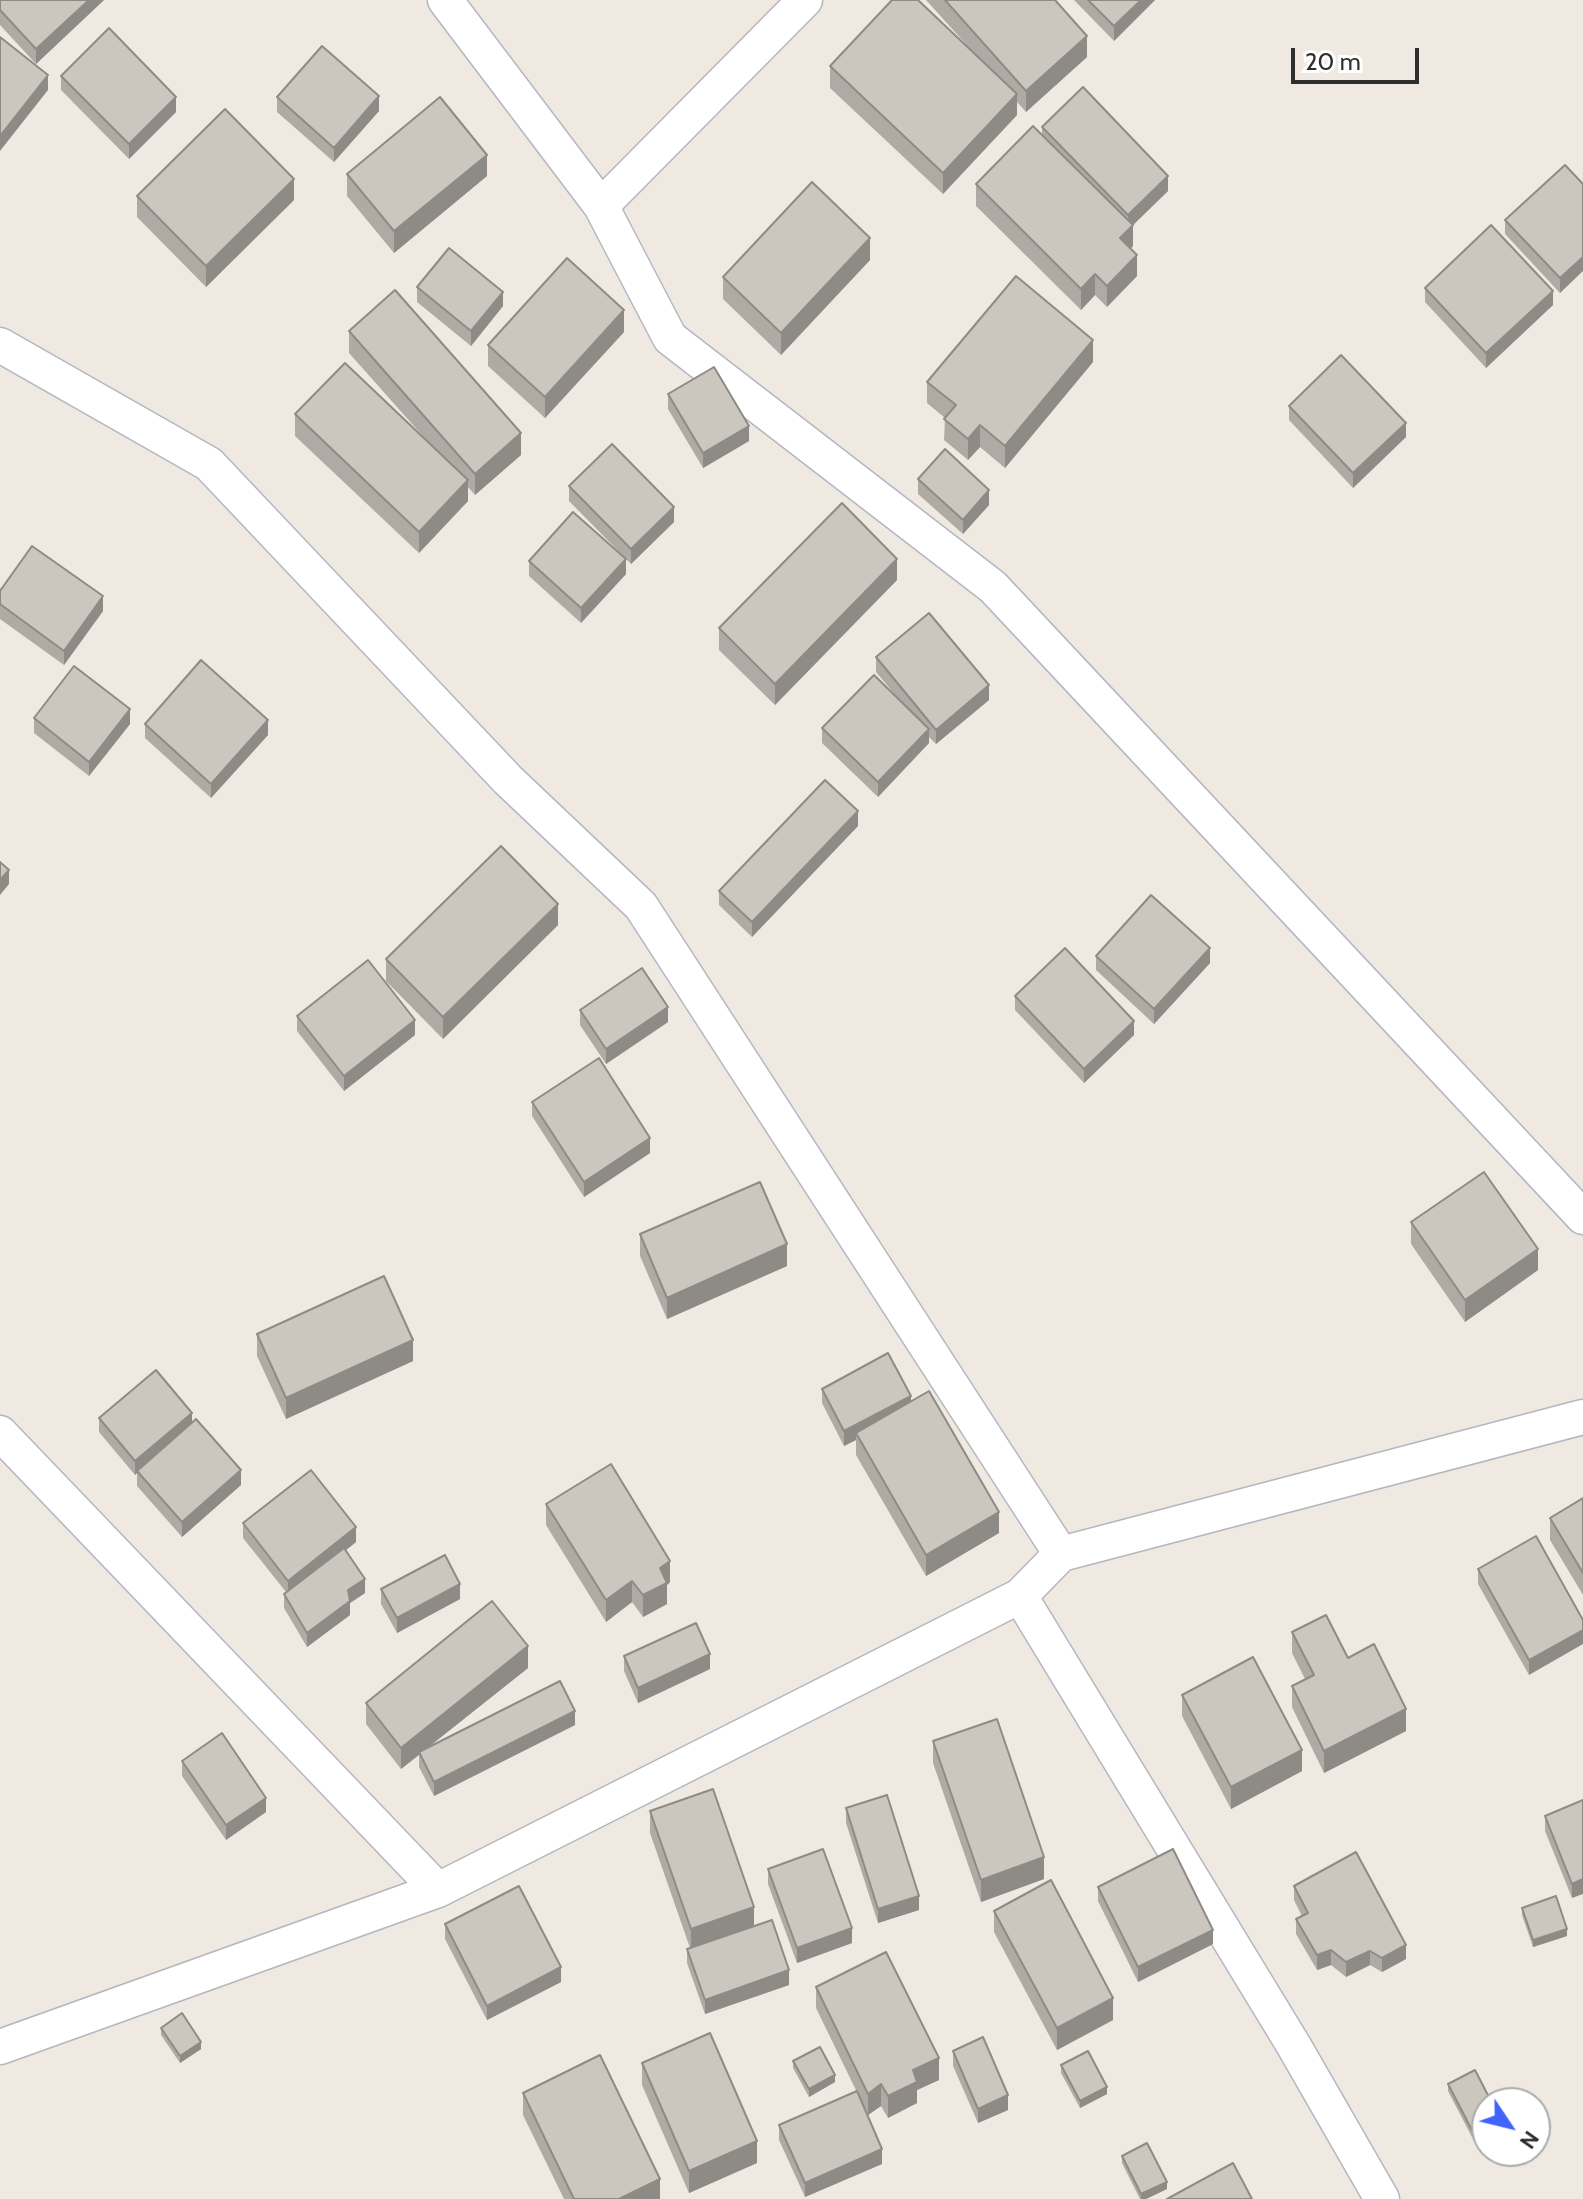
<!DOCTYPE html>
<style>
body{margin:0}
#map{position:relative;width:1583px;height:2199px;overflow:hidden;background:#efe9e1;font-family:Cabin,sans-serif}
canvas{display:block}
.north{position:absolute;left:1471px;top:2087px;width:80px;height:80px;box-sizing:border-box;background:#fff;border:2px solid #ababab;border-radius:50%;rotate:125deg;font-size:22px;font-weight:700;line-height:32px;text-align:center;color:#2e2e2e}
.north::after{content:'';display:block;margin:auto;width:28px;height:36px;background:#4264fb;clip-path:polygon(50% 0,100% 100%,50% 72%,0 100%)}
.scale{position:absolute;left:1291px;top:48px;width:128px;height:36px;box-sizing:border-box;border:4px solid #2e2e2e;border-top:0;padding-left:10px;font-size:24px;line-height:28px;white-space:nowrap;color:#2e2e2e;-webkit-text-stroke:6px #fff;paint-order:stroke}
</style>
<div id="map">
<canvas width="1583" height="2199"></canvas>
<div class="north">N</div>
<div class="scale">20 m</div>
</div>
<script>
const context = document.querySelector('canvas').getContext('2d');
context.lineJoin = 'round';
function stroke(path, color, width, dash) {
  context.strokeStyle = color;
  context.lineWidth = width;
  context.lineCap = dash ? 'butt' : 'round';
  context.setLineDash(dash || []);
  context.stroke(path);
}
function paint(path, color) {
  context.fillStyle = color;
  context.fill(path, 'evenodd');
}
const street = new Path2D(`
 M445,0L601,206L670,338L993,587L1583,1217
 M601,206L805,0
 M0,345L209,464L508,780L641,906L1061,1554
 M0,1433L438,1890
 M1020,1596L1294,2046L1382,2199
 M0,2047L438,1890L1020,1596L1061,1554L1583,1417`);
const wall = new Path2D(`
 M0,0H104L36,64L0,25Z
 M926,0H1055L1087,57L1026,112L1017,102V115L943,194L830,88V66L972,51Z
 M1074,0H1155L1114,41Z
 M61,76L176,112L129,159L61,90Z
 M277,97L379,111L334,162L277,112Z
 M1042,127L1168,191L1133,225V246L1131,249L1137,276L1107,307L1095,295L1081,310L976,206V184L1042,135Z
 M347,174L487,176L394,253L347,196Z
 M1583,184L1560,293L1505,234V220Z
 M137,196L294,200L206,287L137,217Z
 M870,260L781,355L723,299V277Z
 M417,287L503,306L471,346L417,302Z
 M1425,288L1553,305L1486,368L1425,302Z
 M349,331L521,455L475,495L468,487V501L419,553L295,436V414L429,443L349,353Z
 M624,332L545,418L488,366V345Z
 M1093,362L1005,468L980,447L968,460L944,440L945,418L927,403V382Z
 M668,394L749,441L703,468L668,409Z
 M1289,406L1406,437L1353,488L1289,420Z
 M918,479L989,505L963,534L918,494Z
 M569,486L674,522L631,564L569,501Z
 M529,561L626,574L581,623L529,576Z
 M897,580L775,705L719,650V628Z
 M0,591L103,611L64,665L0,619Z
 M876,657L989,700L936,744L929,737V743L878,797L822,743V728L896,696L876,672Z
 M34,718L130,724L89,776L34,733Z
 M145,724L268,735L211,798L145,738Z
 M858,826L752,937L719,905V891Z
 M558,925L443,1039L386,981V959Z
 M1096,956L1210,963L1154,1024L1096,970Z
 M1015,996L1134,1035L1084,1083L1015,1010Z
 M580,1010L668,1022L606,1064L580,1025Z
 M297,1016L415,1035L344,1091L297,1031Z
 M532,1102L650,1153L584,1197L532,1116Z
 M1411,1222L1538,1270L1465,1322L1411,1244Z
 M640,1234L787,1266L667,1319L640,1256Z
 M257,1334L413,1361L286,1419L257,1356Z
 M822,1389L911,1401L999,1533L926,1576L856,1455V1440L844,1446L822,1403Z
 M99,1418L241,1485L182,1537L137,1486V1473L135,1475L99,1432Z
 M1583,1498V1595L1550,1540V1518Z
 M546,1504L670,1582L667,1585V1604L643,1617L632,1602L606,1622L546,1525Z
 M243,1523L356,1542L345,1551L365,1593L350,1603V1615L307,1647L284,1608V1594L286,1592L243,1538Z
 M1536,1536L1529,1675L1478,1584V1569Z
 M381,1589L460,1599L397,1633L381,1604Z
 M1292,1632L1406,1731L1324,1773L1292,1707V1686L1305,1679L1292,1653Z
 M624,1656L710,1669L638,1703L624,1671Z
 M528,1668L427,1748L575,1725L434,1796L419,1767V1755L401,1769L366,1724V1703Z
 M1182,1695L1302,1771L1231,1809L1182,1716Z
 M933,1741L1044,1879L981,1902L933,1763Z
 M182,1761L266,1812L226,1840L182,1776Z
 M1583,1800L1572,1898L1545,1831V1816Z
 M846,1808L919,1910L878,1923L846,1823Z
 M650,1811L754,1926L789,1985L705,2014L687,1963V1949L690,1948L650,1833Z
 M768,1869L852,1943L797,1963L768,1884Z
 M1294,1886L1406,1959L1382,1972L1370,1965L1346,1977L1331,1965L1317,1970L1296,1934V1919L1302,1916L1294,1900Z
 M1098,1887L1213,1944L1138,1982L1098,1901Z
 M1522,1908L1567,1936L1533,1947L1522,1915Z
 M994,1911L1113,2020L1057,2050L994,1932Z
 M445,1924L561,1982L487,2020L445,1939Z
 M816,1987L939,2080L917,2090V2103L888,2118L881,2106L868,2115L816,2008Z
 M161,2028L201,2049L180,2063L161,2035Z
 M953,2051L1008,2110L978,2123L953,2066Z
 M793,2061L835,2082L809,2097L793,2068Z
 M642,2063L757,2163L689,2193L642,2085Z
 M1061,2065L1107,2094L1080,2108L1061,2073Z
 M1475,2070L1474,2141L1448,2091V2084Z
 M523,2093L660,2199H564L523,2115Z
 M779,2125L882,2164L805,2197L779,2140Z
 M1122,2156L1167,2189L1146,2199H1140L1122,2163Z`);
const shadedWall = new Path2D(`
 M89,0H104L36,64V49Z
 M1141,0H1155L1114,41V26Z
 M1087,36V57L1026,112V91Z
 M48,75V90L0,151V136Z
 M1017,94V115L943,194V173Z
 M379,96V111L334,162V148Z
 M176,97V112L129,159V144Z
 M487,155V176L394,253V231Z
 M1168,176V191L1133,225V246L1120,259V238L1128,230V215Z
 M294,179V200L206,287V266Z
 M870,238V260L781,355V333Z
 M1137,255V276L1107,307V286Z
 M1583,257V271L1560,293V278Z
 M1095,274V295L1081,310V289Z
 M1553,291V305L1486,368V353Z
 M503,292V306L471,346V331Z
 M624,310V332L545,418V397Z
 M1093,340V362L1005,468V446Z
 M1406,423V437L1353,488V473Z
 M980,425V447L968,460V439Z
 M749,426V441L703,468V453Z
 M521,433V455L475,495V474Z
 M468,480V501L419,553V532Z
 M989,490V505L963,534V520Z
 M674,507V522L631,564V549Z
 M626,559V574L581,623V608Z
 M897,559V580L775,705V684Z
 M103,596V611L64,665V651Z
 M989,685V700L936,744V730Z
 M130,709V724L89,776V762Z
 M268,720V735L211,798V784Z
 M929,729V743L878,797V782Z
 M858,811V826L752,937V922Z
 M9,870V884L0,895V880Z
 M558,904V925L443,1039V1017Z
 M1210,948V963L1154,1024V1009Z
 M668,1007V1022L606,1064V1049Z
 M415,1020V1035L344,1091V1076Z
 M1134,1021V1035L1084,1083V1069Z
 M650,1138V1153L584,1197V1182Z
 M787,1244V1266L667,1319V1298Z
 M1538,1249V1270L1465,1322V1300Z
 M413,1340V1361L286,1419V1398Z
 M911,1396V1411L856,1433V1440L844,1446V1431Z
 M192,1413V1428L137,1471V1473L135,1475V1461Z
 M241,1470V1485L182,1537V1522Z
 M999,1512V1533L926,1576V1555Z
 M356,1527V1542L288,1596V1581Z
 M670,1561V1582L667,1585V1604L643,1617V1595L660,1568Z
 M365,1579V1593L350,1603V1615L307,1647V1633L348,1590Z
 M632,1581V1602L606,1622V1600Z
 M460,1584V1599L397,1633V1618Z
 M1583,1630V1644L1529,1675V1660Z
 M528,1646V1668L401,1769V1748Z
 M710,1654V1669L638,1703V1688Z
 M1406,1709V1731L1324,1773V1751Z
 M575,1711V1725L434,1796V1782Z
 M1302,1750V1771L1231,1809V1787Z
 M266,1798V1812L226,1840V1825Z
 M1044,1857V1879L981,1902V1880Z
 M1583,1879V1894L1572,1898V1884Z
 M919,1896V1910L878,1923V1909Z
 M754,1907V1928L691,1950V1929Z
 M852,1928V1943L797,1963V1948Z
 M1567,1929V1936L1533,1947V1940Z
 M1213,1930V1944L1138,1982V1967Z
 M1406,1945V1959L1382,1972V1958Z
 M1331,1950V1965L1317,1970V1955Z
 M1370,1951V1965L1346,1977V1962Z
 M561,1967V1982L487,2020V2006Z
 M789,1970V1985L705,2014V2000Z
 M1113,1998V2020L1057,2050V2028Z
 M201,2042V2049L180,2063V2056Z
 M939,2058V2080L917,2090V2103L888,2118V2096L913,2070Z
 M835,2075V2082L809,2097V2089Z
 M881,2084V2106L868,2115V2094Z
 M1107,2087V2094L1080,2108V2101Z
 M1008,2095V2110L978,2123V2109Z
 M1487,2127V2134L1474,2141V2134Z
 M757,2141V2163L689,2193V2171Z
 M882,2149V2164L805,2197V2183Z
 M660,2179V2199H619Z
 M1167,2182V2189L1146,2199H1141V2194Z`);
const building = new Path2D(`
 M0,0H89L36,49L0,10Z
 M892,0H918L1017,94L943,173L830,66Z
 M945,0H1055L1087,36L1026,91Z
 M1088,0H1141L1114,26Z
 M109,28L176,97L129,144L61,76Z
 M0,37L48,75L0,136Z
 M322,46L379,96L334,148L277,97Z
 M1083,87L1168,176L1128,215L1042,127Z
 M440,97L487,155L394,231L347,174Z
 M225,109L294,179L206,266L137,196Z
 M1033,126L1133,225L1120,238L1137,255L1107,286L1095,274L1081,289L976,184Z
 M1565,165L1583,184V257L1560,278L1505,220Z
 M812,182L870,238L781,333L723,277Z
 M1491,225L1553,291L1486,353L1425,288Z
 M449,248L503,292L471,331L417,287Z
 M567,258L624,310L545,397L488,345Z
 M1016,276L1093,340L1005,446L980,425L968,439L944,419L956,405L927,382Z
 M395,290L521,433L475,474L349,331Z
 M1341,355L1406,423L1353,473L1289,406Z
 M345,363L468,480L419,532L295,414Z
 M714,367L749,426L703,453L668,394Z
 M612,444L674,507L631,549L569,486Z
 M945,449L989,490L963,520L918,479Z
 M842,503L897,559L775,684L719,628Z
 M573,512L626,559L581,608L529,561Z
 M32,546L103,596L64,651L0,604V591Z
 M929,613L989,685L936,730L876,657Z
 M201,660L268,720L211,784L145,724Z
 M74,666L130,709L89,762L34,718Z
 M874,675L929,729L878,782L822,728Z
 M825,780L858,811L752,922L719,891Z
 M501,846L558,904L443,1017L386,959Z
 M0,862L9,870L0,880Z
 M1151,895L1210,948L1154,1009L1096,956Z
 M1065,948L1134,1021L1084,1069L1015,996Z
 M368,960L415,1020L344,1076L297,1016Z
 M642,968L668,1007L606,1049L580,1010Z
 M599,1058L650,1138L584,1182L532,1102Z
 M1484,1172L1538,1249L1465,1300L1411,1222Z
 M760,1182L787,1244L667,1298L640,1234Z
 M384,1276L413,1340L286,1398L257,1334Z
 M888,1353L911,1396L844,1431L822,1389Z
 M156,1370L192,1413L135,1461L99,1418Z
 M929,1391L999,1512L926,1555L856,1433Z
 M196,1419L241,1470L182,1522L137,1471Z
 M611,1464L670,1561L660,1568L667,1583L643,1595L632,1581L606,1600L546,1504Z
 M311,1470L356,1527L288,1581L243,1523Z
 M1583,1498V1573L1550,1518Z
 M1536,1536L1583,1620V1630L1529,1660L1478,1569Z
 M344,1548L365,1579L348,1590L350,1601L307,1633L284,1594Z
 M445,1555L460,1584L397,1618L381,1589Z
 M492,1601L528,1646L401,1748L366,1703Z
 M1326,1615L1348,1658L1374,1644L1406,1709L1324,1751L1292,1686L1314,1675L1292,1632Z
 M696,1623L710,1654L638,1688L624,1656Z
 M1253,1657L1302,1750L1231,1787L1182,1695Z
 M560,1681L575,1711L434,1782L419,1752Z
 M997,1719L1044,1857L981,1880L933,1741Z
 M222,1733L266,1798L226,1825L182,1761Z
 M713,1789L754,1907L691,1929L650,1811Z
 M887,1795L919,1896L878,1909L846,1808Z
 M1583,1800V1879L1572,1884L1545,1816Z
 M823,1849L852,1928L797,1948L768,1869Z
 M1173,1849L1213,1930L1138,1967L1098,1887Z
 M1356,1852L1406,1945L1382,1958L1370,1951L1346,1962L1331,1950L1317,1955L1296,1919L1308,1913L1294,1886Z
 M1051,1880L1113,1998L1057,2028L994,1911Z
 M519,1886L561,1967L487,2006L445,1924Z
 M1556,1896L1567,1929L1533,1940L1522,1908Z
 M772,1920L789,1970L705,2000L687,1949Z
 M886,1952L939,2058L913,2070L917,2082L888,2096L881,2084L868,2094L816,1987Z
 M182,2013L201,2042L180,2056L161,2028Z
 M710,2033L757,2141L689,2171L642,2063Z
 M983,2037L1008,2095L978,2109L953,2051Z
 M820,2047L835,2075L809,2089L793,2061Z
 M1088,2051L1107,2087L1080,2101L1061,2065Z
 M600,2055L660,2179L619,2199H574L523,2093Z
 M1475,2070L1492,2103H1487V2127L1474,2134L1448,2084Z
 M857,2091L882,2149L805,2183L779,2125Z
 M1147,2143L1167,2182L1141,2194L1122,2156Z
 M1233,2163L1252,2199H1167Z`);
stroke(street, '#b4b7c1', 37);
stroke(street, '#fff', 34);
paint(wall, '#afaba4');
paint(shadedWall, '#8e8b86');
paint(building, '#cbc7bf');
stroke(building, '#8e8b86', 2);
</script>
